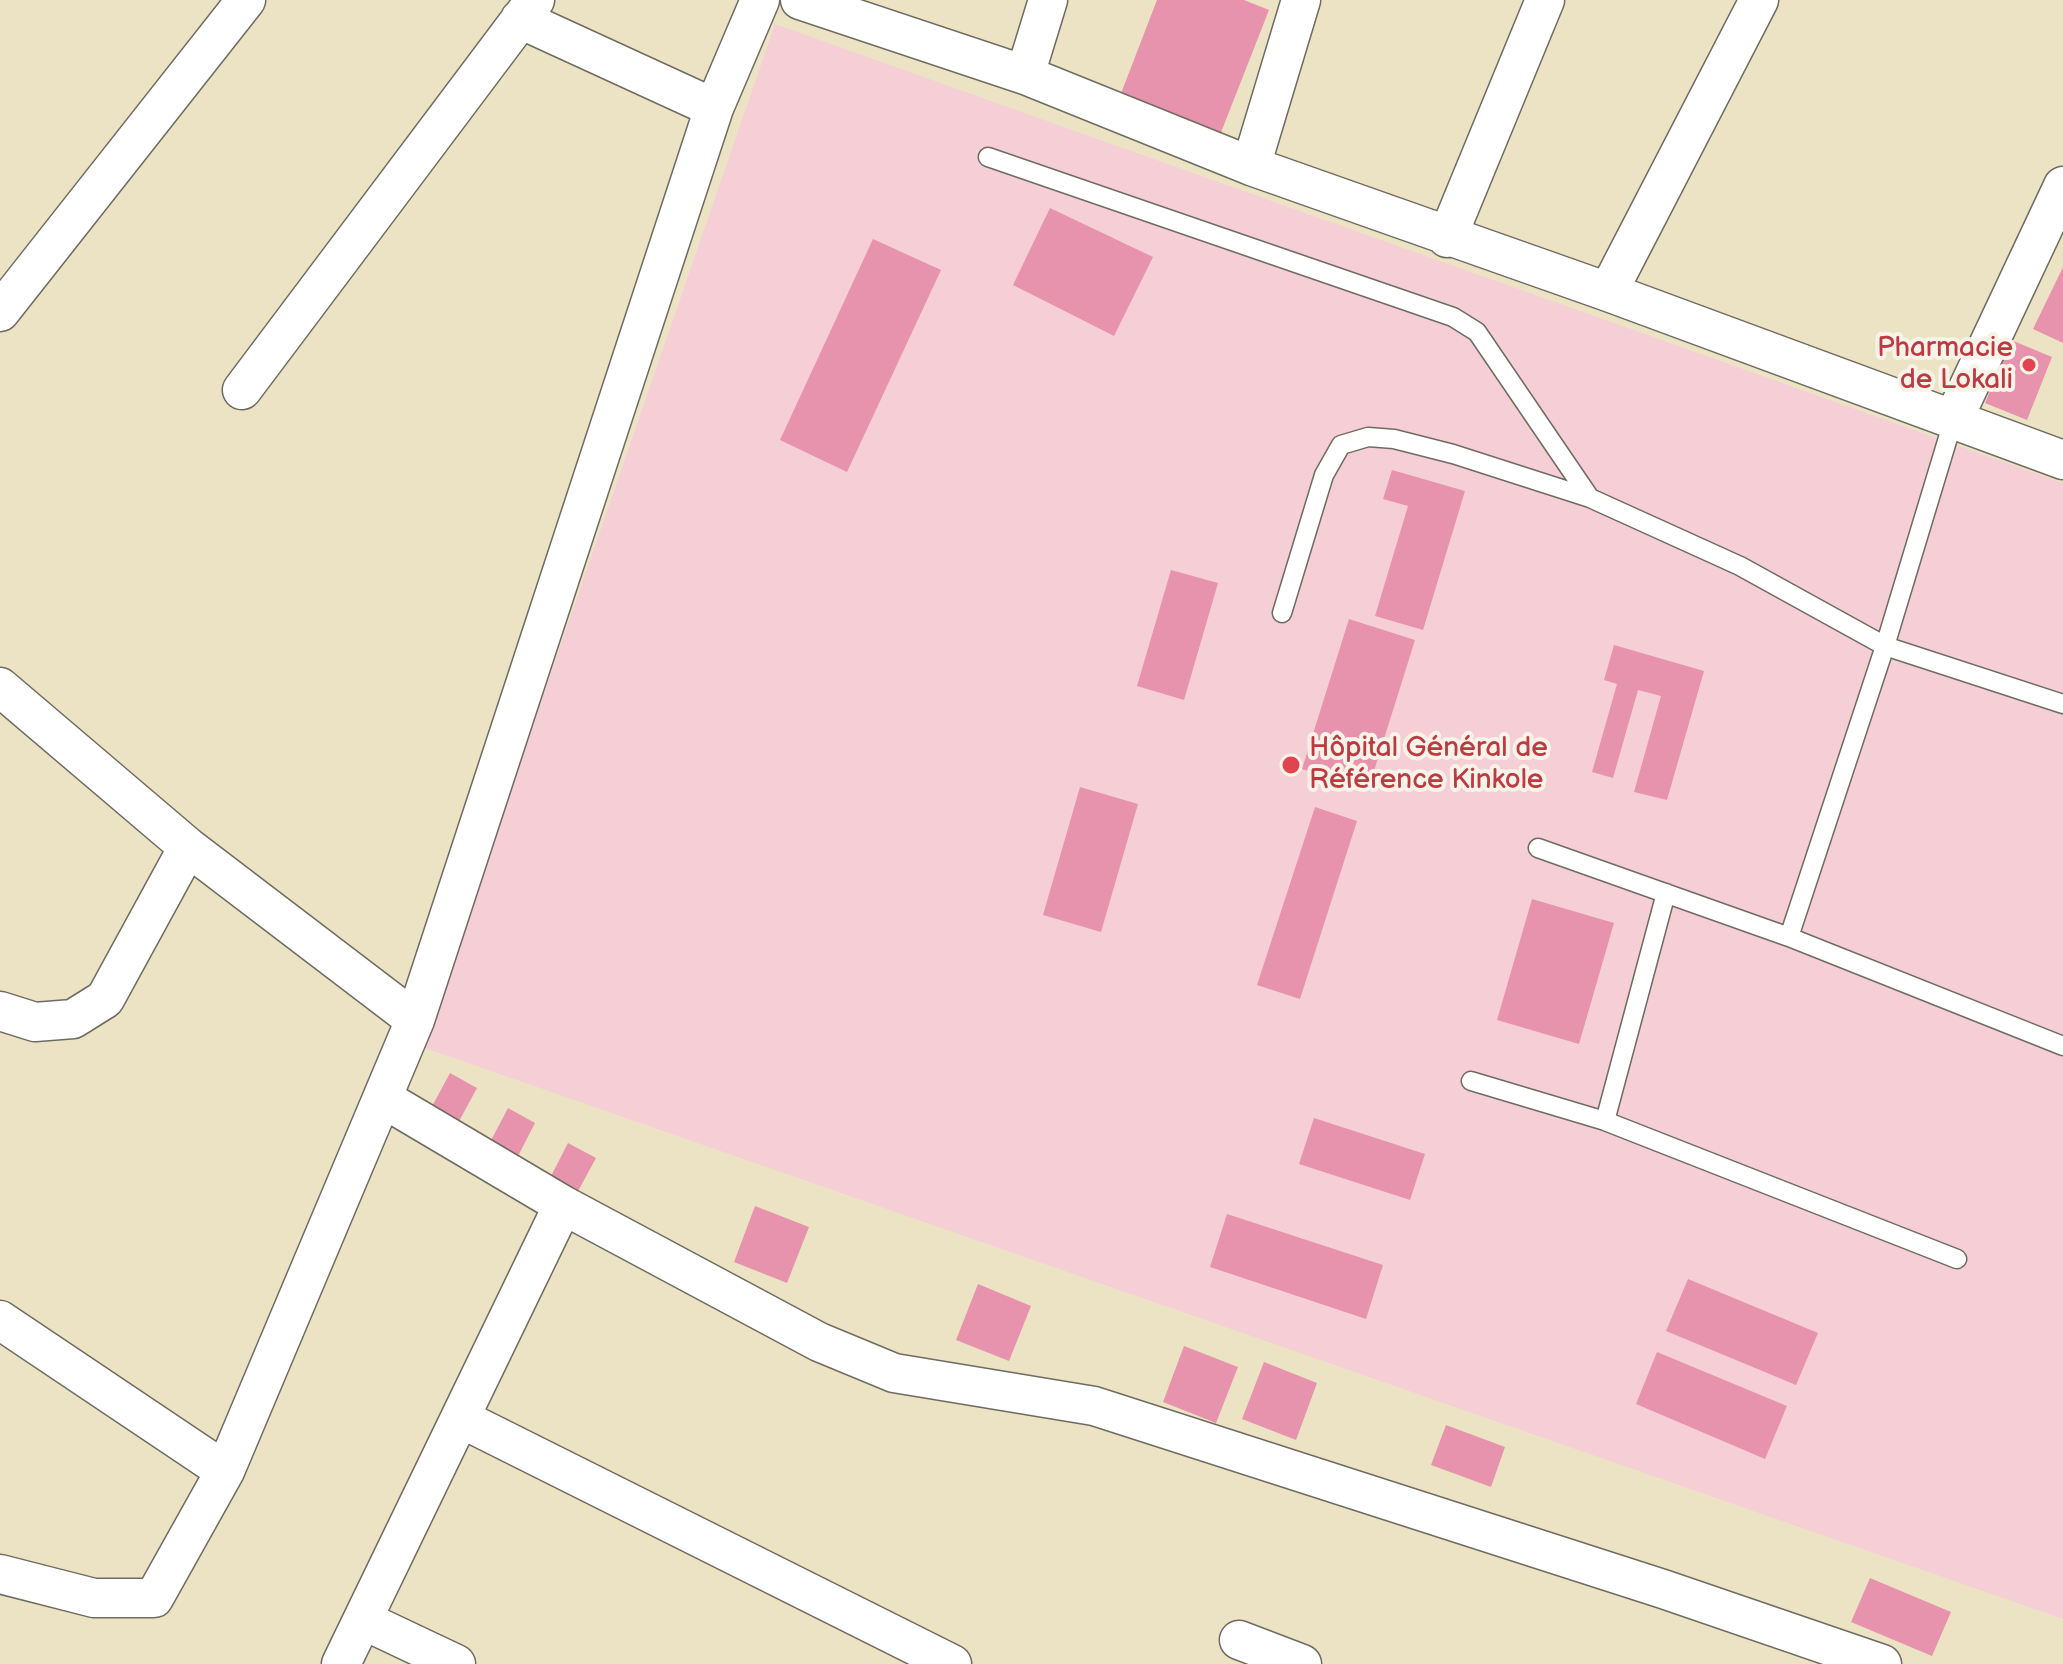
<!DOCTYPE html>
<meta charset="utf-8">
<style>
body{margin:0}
canvas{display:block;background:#ece3c4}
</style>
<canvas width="2063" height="1664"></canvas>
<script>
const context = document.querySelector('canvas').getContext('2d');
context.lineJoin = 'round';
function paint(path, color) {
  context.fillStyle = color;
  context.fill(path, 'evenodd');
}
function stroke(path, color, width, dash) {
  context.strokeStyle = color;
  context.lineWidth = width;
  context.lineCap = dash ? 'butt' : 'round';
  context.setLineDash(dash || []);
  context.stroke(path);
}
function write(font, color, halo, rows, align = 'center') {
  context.font = font + ' "Balsamiq Sans",sans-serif';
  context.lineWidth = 8;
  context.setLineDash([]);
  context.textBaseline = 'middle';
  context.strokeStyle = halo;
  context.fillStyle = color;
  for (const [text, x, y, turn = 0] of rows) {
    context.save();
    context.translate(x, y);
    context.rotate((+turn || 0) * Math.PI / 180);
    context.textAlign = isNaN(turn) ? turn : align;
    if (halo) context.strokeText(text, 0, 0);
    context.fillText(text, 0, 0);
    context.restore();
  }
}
const built = new Path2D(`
 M775,24L2063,483V1619L422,1047Z`);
const building = new Path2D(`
 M1157,0H1244L1269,10L1220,135L1120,96Z
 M1050,208L1153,257L1114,336L1013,285Z
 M873,239L941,270L847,472L780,440Z
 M2063,267V343L2033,329Z
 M2011,340L2052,357L2027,420L1985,403Z
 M1392,470L1465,491L1423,630L1375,616L1408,506L1383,499Z
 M1171,570L1218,583L1184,700L1137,686Z
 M1349,619L1415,640L1368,790L1302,769Z
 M1614,645L1704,671L1667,800L1634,792L1661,696L1638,690L1613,778L1592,772L1617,684L1604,680Z
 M1080,787L1138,804L1101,932L1043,915Z
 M1315,807L1357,821L1300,999L1257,985Z
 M1532,899L1614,923L1579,1044L1497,1020Z
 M450,1073L477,1088L457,1125L430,1110Z
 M508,1108L535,1123L516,1160L488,1146Z
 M1314,1118L1425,1154L1410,1200L1299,1164Z
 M568,1143L596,1158L576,1195L549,1180Z
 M755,1206L809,1227L787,1283L734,1262Z
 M1227,1214L1383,1265L1366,1319L1210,1267Z
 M1688,1279L1818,1333L1796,1385L1666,1331Z
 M978,1284L1031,1306L1009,1361L956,1340Z
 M1184,1346L1238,1367L1216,1423L1163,1402Z
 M1657,1352L1787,1406L1765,1459L1636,1404Z
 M1264,1362L1317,1383L1296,1440L1242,1419Z
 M1446,1425L1505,1447L1491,1487L1431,1465Z
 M1870,1578L1951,1612L1932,1656L1851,1622Z`);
const lane = new Path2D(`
 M988,157L1453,317L1477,332L1590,498
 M1282,613L1324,475L1341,445L1368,437L1394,439L1453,454L1590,498L1740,566L1885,646L2063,704
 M1538,848L1789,937L2063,1046
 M1789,937L1885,646L1954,418
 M1471,1081L1605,1121L1957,1259
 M1605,1121L1666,893`);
const street = new Path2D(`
 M800,0L1025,75L1251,166L1608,292L2063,460
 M520,19L714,108
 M1025,75L1048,0
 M1251,166L1301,0
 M1447,238L1545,0
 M1608,292L1759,0
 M0,312L246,0
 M242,390L535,0
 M1954,418L2063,186
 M0,687L188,847L415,1020
 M0,1011L35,1022L73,1019L105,999L188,847
 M384,1099L563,1205L819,1342L894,1373L1094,1406L1663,1589L1882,1664
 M0,1320L225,1471
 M462,1419L952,1664
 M0,1574L94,1598H154L225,1471L415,1020L714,108L760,0
 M363,1620L456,1664
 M1239,1640L1302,1664
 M341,1664L563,1205`);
const markers = [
 [2029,365,8,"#e0444e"],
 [1291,765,10,"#e0444e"]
];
const healthNames = [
 ["Pharmacie",2013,349],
 ["de Lokali",2013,381],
 ["Hôpital Général de",1309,749,"left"],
 ["Référence Kinkole",1309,781,"left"]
];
paint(built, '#f6cfd6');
paint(building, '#e793ae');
stroke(lane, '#6f6b61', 21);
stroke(street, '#6f6b61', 41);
stroke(lane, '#fff', 18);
stroke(street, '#fff', 38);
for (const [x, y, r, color] of markers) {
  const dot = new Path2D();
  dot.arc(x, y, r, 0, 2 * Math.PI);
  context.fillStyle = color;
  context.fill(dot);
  stroke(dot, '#f7f3e8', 3);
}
write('28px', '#be3a42', '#f7f3e8', healthNames, 'right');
</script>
